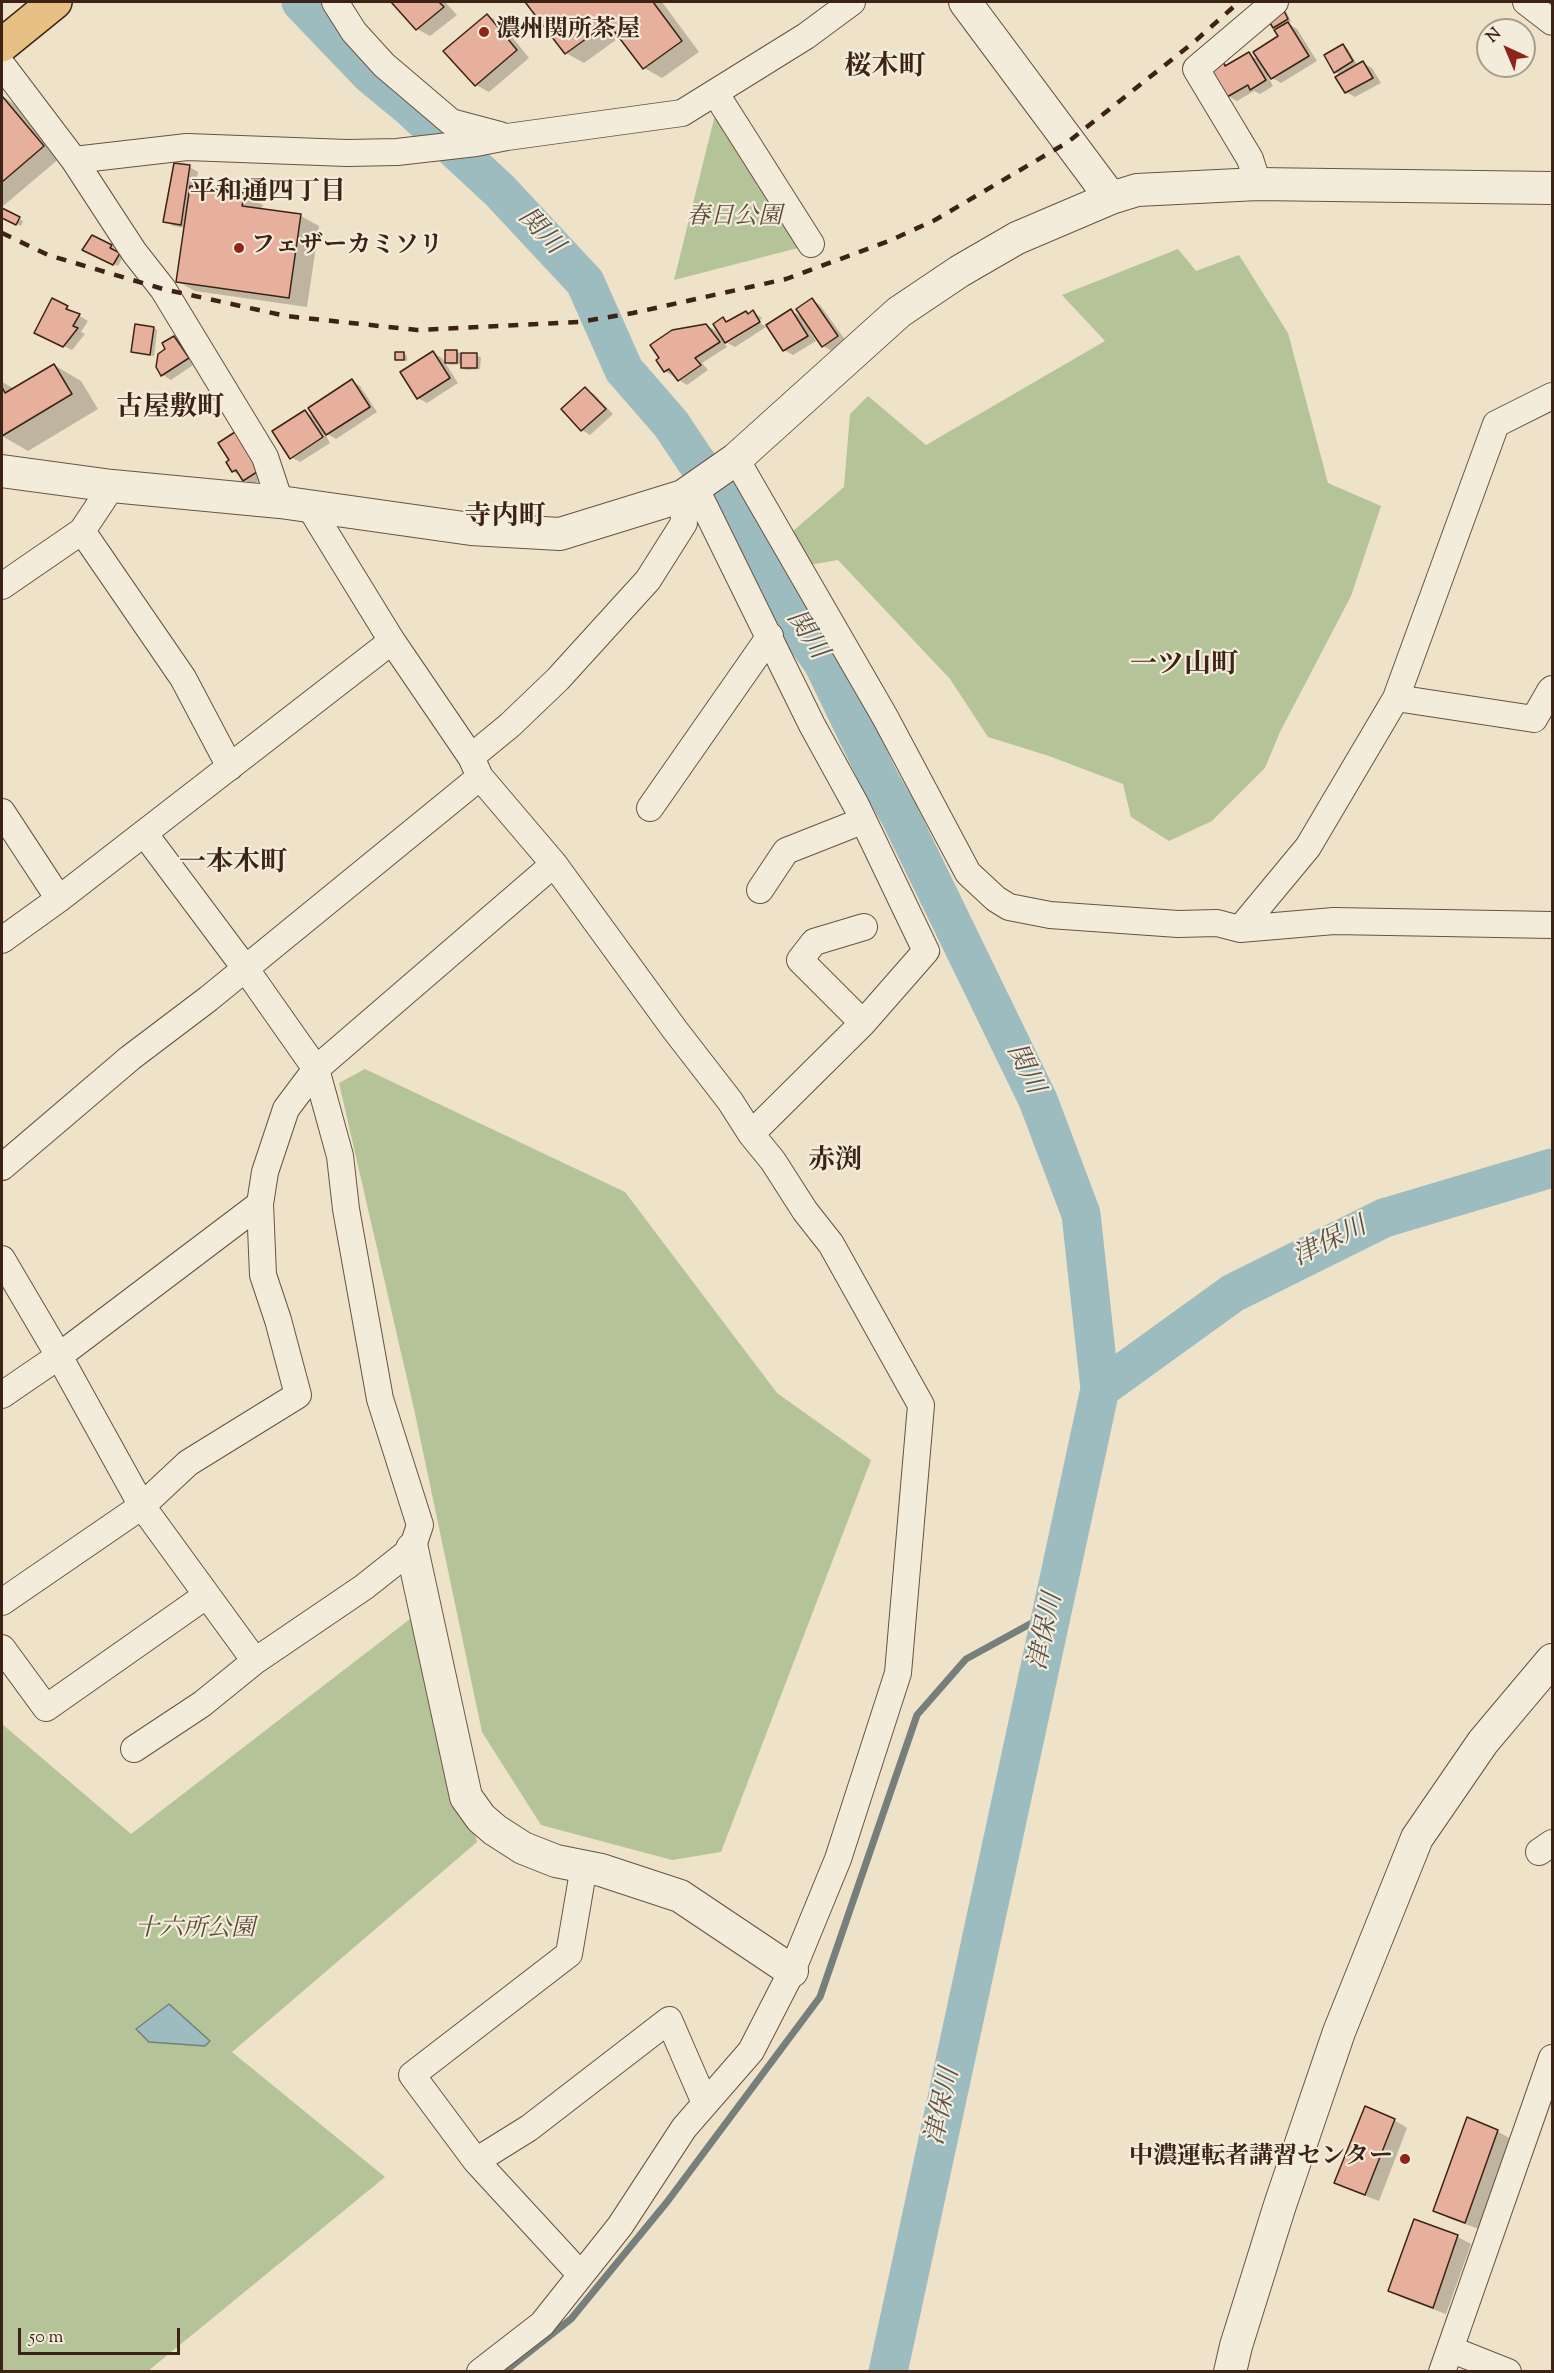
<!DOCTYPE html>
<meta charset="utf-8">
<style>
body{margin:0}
#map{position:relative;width:1554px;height:2373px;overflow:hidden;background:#eee2c8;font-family:"Sorts Mill Goudy",serif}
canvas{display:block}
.frame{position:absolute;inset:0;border:3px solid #3c2316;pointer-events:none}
.north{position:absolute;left:1476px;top:18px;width:60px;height:60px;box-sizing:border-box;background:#f4ecdb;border:2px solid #aa9c8c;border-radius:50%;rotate:316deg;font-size:16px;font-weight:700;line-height:24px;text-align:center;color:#3c2316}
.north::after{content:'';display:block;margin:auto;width:21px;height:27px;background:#8f2418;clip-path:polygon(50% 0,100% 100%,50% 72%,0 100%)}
.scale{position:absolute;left:18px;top:2328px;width:162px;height:27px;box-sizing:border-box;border:3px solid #3c2316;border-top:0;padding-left:8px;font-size:18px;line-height:21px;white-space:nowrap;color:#3c2316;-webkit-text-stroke:4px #f4ecdb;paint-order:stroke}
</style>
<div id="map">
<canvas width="1554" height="2373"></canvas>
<div class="frame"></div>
<div class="north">N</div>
<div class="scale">50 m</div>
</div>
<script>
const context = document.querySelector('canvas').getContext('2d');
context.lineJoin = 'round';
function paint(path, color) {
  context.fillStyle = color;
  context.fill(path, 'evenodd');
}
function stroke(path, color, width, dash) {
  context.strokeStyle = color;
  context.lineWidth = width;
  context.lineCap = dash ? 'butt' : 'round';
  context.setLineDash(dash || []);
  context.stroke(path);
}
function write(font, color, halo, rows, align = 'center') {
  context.font = font + ' "Sorts Mill Goudy","Noto Serif JP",serif';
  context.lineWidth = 4.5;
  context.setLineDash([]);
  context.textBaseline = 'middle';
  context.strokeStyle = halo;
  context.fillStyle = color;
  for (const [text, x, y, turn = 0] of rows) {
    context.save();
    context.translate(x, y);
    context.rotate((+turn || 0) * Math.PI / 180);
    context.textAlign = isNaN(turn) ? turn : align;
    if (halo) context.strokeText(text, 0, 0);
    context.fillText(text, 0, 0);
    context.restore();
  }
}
const green = new Path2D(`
 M718,114L802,247L674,280L714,119Z
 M1178,249L1196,271L1239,255L1288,333L1328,483L1381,506L1351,596L1280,732L1265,768L1212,821L1169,841L1131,817L1123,784L1049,756L988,737L950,679L838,560L809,565L793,531L844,487L850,414L868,396L926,445L1105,341L1062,295Z
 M365,1069L625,1192L777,1393L871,1460L721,1852L672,1860L541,1825L482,1732L414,1409L339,1083Z
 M423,1609L477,1842L232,2052L385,2177L148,2371H2V1724L131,1834Z`);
const water = new Path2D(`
 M169,2004L210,2041L205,2046L149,2042L136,2029Z`);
const shadow = new Path2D(`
 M393,2H445L457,15L430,36L417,29Z
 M527,2H662L699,52L662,78L644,68L620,37L584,63L566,53Z
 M1282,9L1286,11L1291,21L1287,23L1297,29L1317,61L1281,83L1267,75L1273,86L1260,94L1254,91L1237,101L1228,96L1223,63L1229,66L1249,54L1260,61L1280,37L1279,29L1274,27Z
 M488,16L501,23L529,58L489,92L476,85Z
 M1343,46L1347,48L1358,66L1363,63L1372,68L1381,83L1355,97L1346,92L1338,77L1341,75L1335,72Z
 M2,96L16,105L61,157L2,207Z
 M190,167L198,172L196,188L245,195L263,205L261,210L301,216L319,226L307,307L195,291L177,281L185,228L173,226L165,221Z
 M2,210L23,221L21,226L2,217Z
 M93,237L115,248L113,251L123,256L118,266L84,249Z
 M53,300L88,321L81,332L85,334L72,350L44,337Z
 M812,300L820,305L846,341L832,351L823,346L812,331L810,332L816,341L793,355L784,350L768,326L791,311L804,318Z
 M746,312L749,314L753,312L762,318L760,320L754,317L728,340V343L760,323L766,327L735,347L722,340L727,347L702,363L708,370L687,385L665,371L706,325L715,330L721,338L723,337V319L729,323Z
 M154,328L157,330L154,356L132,352Z
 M174,338L183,343L196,363L171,380L163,375L167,349Z
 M456,352L481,357L480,369L466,370L462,367V364L450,365L447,362Z
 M404,353L407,356V361L396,359Z
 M433,353L442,358L458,383L427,403L418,398Z
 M54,365L81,381L98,409L28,451L2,436V382L15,389Z
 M352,381L360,386L377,412L336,439L324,432L330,443L300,462L291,457L305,412L317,418Z
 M585,389L594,394L613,414L590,435L582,430Z
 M228,463L268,475L252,485L233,471Z
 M1394,2120L1407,2128L1379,2201L1350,2190L1336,2182Z
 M1497,2131L1511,2139L1479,2229L1448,2218L1435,2210Z
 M1415,2221L1458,2237L1471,2244L1446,2314L1403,2298L1390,2291Z`);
const stream = new Path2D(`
 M504,2372L571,2319L667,2202L820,1997L917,1715L966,1659L1052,1612`);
const river = new Path2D(`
 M301,2L371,75L411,108L500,191L585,282L624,370L671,424L695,460L730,505L791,618L823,663L879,779L900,816L1038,1100L1081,1214L1100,1389L888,2372
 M1100,1389L1233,1293L1384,1218L1552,1168`);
const building = new Path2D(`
 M391,2H439L444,7L416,30Z
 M525,2H653L682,41L643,69L608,23L565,54Z
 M1282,7L1288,19L1273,28L1266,16Z
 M487,14L517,50L475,86L443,51Z
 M1288,22L1309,56L1271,79L1253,52L1278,36L1274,30Z
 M1343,44L1353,61L1334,73L1324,55Z
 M1249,52L1266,80L1250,90L1248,85L1227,97L1211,69L1223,61L1225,66Z
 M1363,61L1373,78L1345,93L1335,77Z
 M2,96L44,146L2,182Z
 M174,163L190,165L181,225L163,222Z
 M190,186L245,193L242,206L301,214L289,298L176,282Z
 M2,208L20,217L16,225L2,218Z
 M92,235L112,245L110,248L120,253L113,265L82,250Z
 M52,298L68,306L66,309L80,314L73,326L78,328L63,347L34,333Z
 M812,298L838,336L822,347L796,309Z
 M791,309L808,336L783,351L766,325Z
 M753,310L760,322L725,343L713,324L723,317L726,322L746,311L748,314Z
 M135,324L154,327L150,355L131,352Z
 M706,324L720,342L695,358L701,365L678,381L669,369L664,372L656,360L659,358L650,345L672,330Z
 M174,336L189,358L161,376L156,367L158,354L165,349L162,343Z
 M445,350H457V363H445Z
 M433,351L450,378L417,399L400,372Z
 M395,352H404V360H395Z
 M461,353H477V368H461Z
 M54,364L72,394L2,436V387L5,393Z
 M352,379L370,407L326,435L308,408Z
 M585,387L606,409L581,431L561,409Z
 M305,410L323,437L290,459L272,431Z
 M235,432L260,470L243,481L236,470L232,472L226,462L229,460L218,443Z
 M1365,2106L1395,2119L1365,2195L1334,2183Z
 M1467,2117L1498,2130L1465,2223L1433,2211Z
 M1414,2219L1458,2235L1433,2308L1388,2291Z`);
const minor = new Path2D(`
 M335,2L354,32L384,65L451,122L500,135
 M1526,2L1552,22
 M2,65L74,160L134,252L163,289L265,457L280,502
 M716,94L811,244
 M74,160L187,147L347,153L397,152L476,143L507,137L682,113L806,36L852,2
 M1258,184L1250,159L1196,69L1275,2
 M736,459L885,717L968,873L996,899L1009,907L1050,915L1178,924L1217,923L1240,929L1334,921L1552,925
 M696,489L812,725L856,805L926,951L863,1023L751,1134
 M309,506L392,641L471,757L480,777L554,864L675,1030L730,1101L751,1134L773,1161L805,1211L831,1244L921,1405L898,1673L838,1859L792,1971L751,2051L684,2128L620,2226L542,2324L480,2372
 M82,531L183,678L230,767
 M2,586L82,531L112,486
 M1396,698L1534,719L1550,691L1552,689
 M471,757L510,725L558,679L648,580L684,523L683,496
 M650,808L770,636
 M2,812L59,899
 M760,890L786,851L862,821
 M1240,929L1308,847L1396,698L1496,424L1552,396
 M2,940L59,899L392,641
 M863,1023L800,960L814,942L864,927
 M2,1167L130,1058L208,999L480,777
 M2,1259L59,1356L142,1506L255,1661
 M2,1395L59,1356L260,1204
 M2,1602L142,1506L188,1463L298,1395L278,1320L263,1275L260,1204L265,1172L286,1109L316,1069L554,864
 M2,1648L46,1708L207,1595
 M134,1749L202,1704L255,1661L364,1587L412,1549L420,1525L380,1399L346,1209L340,1156L316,1069L245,968L144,833
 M1539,1852L1552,1843
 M476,2161L412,2075L569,1954L584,1866
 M581,2275L476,2161L529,2128L669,2020L705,2103
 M1450,2349L1508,2372
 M1442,2372L1552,2058`);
const tertiary = new Path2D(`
 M965,2L1111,198
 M2,471L112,486L280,502L471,529L560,534L683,496L736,459L899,312L960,271L1017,238L1111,198L1137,190L1258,184L1552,188
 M412,1549L466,1797L481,1818L495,1830L523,1848L556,1861L601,1870L680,1896L792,1971
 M1230,2372L1236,2346L1280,2205L1339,2032L1417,1838L1483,1742L1552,1660`);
const trunk = new Path2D(`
 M2,45L55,2`);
const rail = new Path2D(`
 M2,233L48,255L163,289L286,316L417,330L579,322L633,313L786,279L889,241L935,220L1068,142L1194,42L1239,2`);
const markers = [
 [484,32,6,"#8f2418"],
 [239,248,6,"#8f2418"],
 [1405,2159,6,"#8f2418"]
];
const poiNames = [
 ["濃州関所茶屋",496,32],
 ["フェザーカミソリ",251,248],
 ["中濃運転者講習センター",1393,2159,"right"]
];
const parkNames = [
 ["春日公園",734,219],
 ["十六所公園",195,1931]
];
const neighbourhoodNames = [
 ["平和通四丁目",268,195]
];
const waterNames = [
 ["関川",539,233,47],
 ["関川",805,636,57],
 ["関川",1023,1070,64],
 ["津保川",1331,1244,-26],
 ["津保川",1048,1632,-78],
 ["津保川",945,2107,-78]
];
const quarterNames = [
 ["桜木町",885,69],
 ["古屋敷町",170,410],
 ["寺内町",505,519],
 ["一ツ山町",1184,667],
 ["一本木町",233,865],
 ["赤渕",835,1163]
];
paint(green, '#b5c498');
paint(water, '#9dbcbf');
stroke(water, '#767f7b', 1.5);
paint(shadow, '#0003');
stroke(stream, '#767f7b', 7);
stroke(river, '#9dbcbf', 39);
paint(building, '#e6b09c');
stroke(building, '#3c2316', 1.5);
stroke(minor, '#685342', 28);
stroke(tertiary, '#685342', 34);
stroke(trunk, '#3c2316', 36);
stroke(minor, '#f4ecdb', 26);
stroke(tertiary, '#f4ecdb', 32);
stroke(trunk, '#e7c184', 33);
stroke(rail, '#3c2316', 4.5, [10, 10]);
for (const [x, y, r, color] of markers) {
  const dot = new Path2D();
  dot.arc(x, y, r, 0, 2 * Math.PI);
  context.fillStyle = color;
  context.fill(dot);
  stroke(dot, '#f4ecdb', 2);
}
write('bold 24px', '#3c2316', '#f4ecdb', poiNames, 'left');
write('italic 24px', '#5a4b36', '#f4ecdb', parkNames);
write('bold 26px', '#3c2316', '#f4ecdb', neighbourhoodNames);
write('italic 26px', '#595149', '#f4ecdb', waterNames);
write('bold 27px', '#3c2316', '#f4ecdb', quarterNames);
</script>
